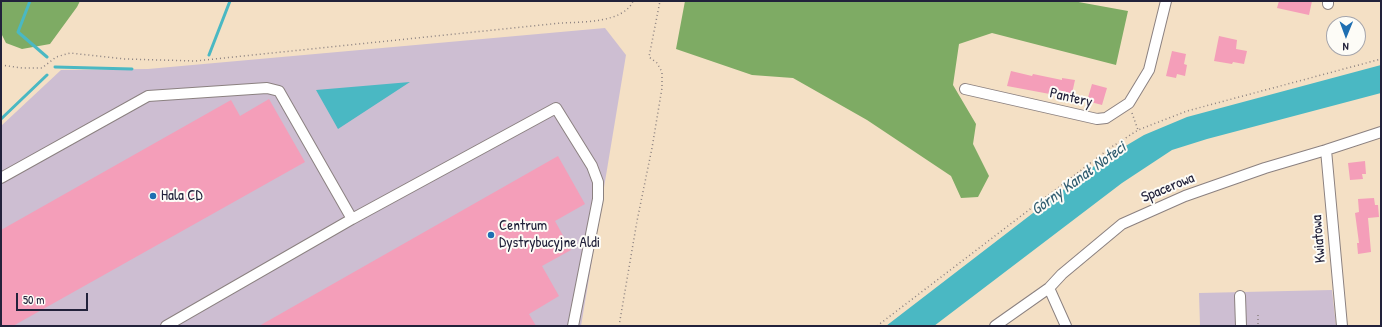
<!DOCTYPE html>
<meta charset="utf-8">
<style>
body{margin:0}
#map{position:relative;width:1382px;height:327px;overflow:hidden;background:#f4e0c5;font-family:"Patrick Hand",sans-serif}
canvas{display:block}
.frame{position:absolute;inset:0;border:2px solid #22223b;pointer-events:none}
.north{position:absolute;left:1326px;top:16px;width:40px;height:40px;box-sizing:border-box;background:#fdfcf7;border:1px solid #a5a5ac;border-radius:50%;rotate:181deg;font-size:11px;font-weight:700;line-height:16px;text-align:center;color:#22223b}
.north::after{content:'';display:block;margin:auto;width:14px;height:18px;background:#1f6fb2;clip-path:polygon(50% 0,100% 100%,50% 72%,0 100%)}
.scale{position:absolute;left:16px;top:293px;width:72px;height:18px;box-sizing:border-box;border:2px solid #22223b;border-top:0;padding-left:5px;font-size:12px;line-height:14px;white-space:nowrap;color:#22223b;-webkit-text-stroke:3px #fdfcf7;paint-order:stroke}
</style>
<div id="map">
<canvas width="1382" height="327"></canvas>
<div class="frame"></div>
<div class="north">N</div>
<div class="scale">50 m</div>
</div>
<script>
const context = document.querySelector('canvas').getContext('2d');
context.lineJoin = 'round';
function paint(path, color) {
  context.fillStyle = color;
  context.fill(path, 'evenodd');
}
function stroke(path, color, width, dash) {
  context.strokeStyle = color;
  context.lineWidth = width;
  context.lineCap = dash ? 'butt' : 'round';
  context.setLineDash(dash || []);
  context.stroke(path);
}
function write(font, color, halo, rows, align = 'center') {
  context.font = font + ' "Patrick Hand",sans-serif';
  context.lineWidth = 4;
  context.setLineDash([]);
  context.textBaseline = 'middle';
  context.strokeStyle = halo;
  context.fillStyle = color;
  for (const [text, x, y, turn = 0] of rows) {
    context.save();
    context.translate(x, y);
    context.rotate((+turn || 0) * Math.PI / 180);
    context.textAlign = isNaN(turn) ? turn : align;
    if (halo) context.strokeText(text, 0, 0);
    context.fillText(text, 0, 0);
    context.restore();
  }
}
const industrial = new Path2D(`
 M605,28L626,55L581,326H1V126L61,70L148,69Z
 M1332,290L1336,326H1200L1199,293Z`);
const forest = new Path2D(`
 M1,1H80L77,7L50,44L22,49L6,43L1,33Z
 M685,1H1073L1128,11L1116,65L992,33L959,44L953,85L976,124L973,144L989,176L978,197L961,198L951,176L867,120L793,78L752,75L676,49Z`);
const water = new Path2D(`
 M1381,65V93L1207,139L1172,150L1122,183L934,326H886L1102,160L1144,135L1187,117Z
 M410,82L338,129L316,90Z`);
const stream = new Path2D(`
 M30,1L18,32L47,57
 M209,55L230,1
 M55,67L132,69
 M1,119L47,75`);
const building = new Path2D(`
 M1279,1H1312L1309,15L1277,8Z
 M1219,36L1237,40L1236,49L1247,51L1244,64L1233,62L1232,64L1214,61Z
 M1172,51L1186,54L1184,64L1187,65L1185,76L1177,74L1176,78L1166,76Z
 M1011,71L1032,76L1033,74L1062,80V78L1075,80L1071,98L1007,86Z
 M1092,84L1107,88L1102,105L1087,101Z
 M269,99L305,162L13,326H1V230L231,100L240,116Z
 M558,156L585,204L555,221L571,250L542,266L559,296L529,314L536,326H259Z
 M1365,161L1366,174H1362L1363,179L1350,180L1348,163Z
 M1374,198L1375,205H1378L1379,217L1368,218L1371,252L1358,254L1357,243H1359L1355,213L1359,212L1358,199Z`);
const path = new Path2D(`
 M1,65L22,68H42L56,57L70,53L125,59L195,61L561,23C581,22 624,23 633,1
 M1132,113L1138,130
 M1258,315V326
 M619,326L637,221L652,148L662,88V72L657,63L649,57L660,1
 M877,326L1110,148L1138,130L1187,111L1381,59`);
const minor = new Path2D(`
 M1328,4V1
 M965,89L1097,119L1106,118L1129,103L1149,70L1166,1
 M1326,150L1342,326
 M1,178L148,96L267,88L279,91L352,219
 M1049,288L1066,326
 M1240,296L1241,326
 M166,326L352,219L556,108L592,166L598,182V199L573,326
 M995,326L1049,288L1062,274L1122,224L1185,196L1265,168L1326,150L1381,132`);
const markers = [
 [153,196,4,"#1f6fb2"],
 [491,235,4,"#1f6fb2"]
];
const streetNames = [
 ["Pantery",1071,98,13],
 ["Spacerowa",1168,188,-22],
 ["Kwiatowa",1319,239,-95]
];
const poiNames = [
 ["Hala CD",161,196],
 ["Centrum",499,226],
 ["Dystrybucyjne Aldi",499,243]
];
const waterNames = [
 ["Górny Kanał Noteci",1079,179,-36]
];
paint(industrial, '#cdbed2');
paint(forest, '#7eab64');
paint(water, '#4ab8c3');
stroke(stream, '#4ab8c3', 3);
paint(building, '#f49eb9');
stroke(minor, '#8b8180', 12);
stroke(path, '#8b8180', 1.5, [1, 3]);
stroke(minor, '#fff', 10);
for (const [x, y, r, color] of markers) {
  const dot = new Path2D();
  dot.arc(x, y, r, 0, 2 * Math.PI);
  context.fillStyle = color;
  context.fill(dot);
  stroke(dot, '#fdfcf7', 1.5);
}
write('15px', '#22223b', '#fdfcf7', streetNames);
write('15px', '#22223b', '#fdfcf7', poiNames, 'left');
write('italic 16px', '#325e71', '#fdfcf7', waterNames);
</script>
